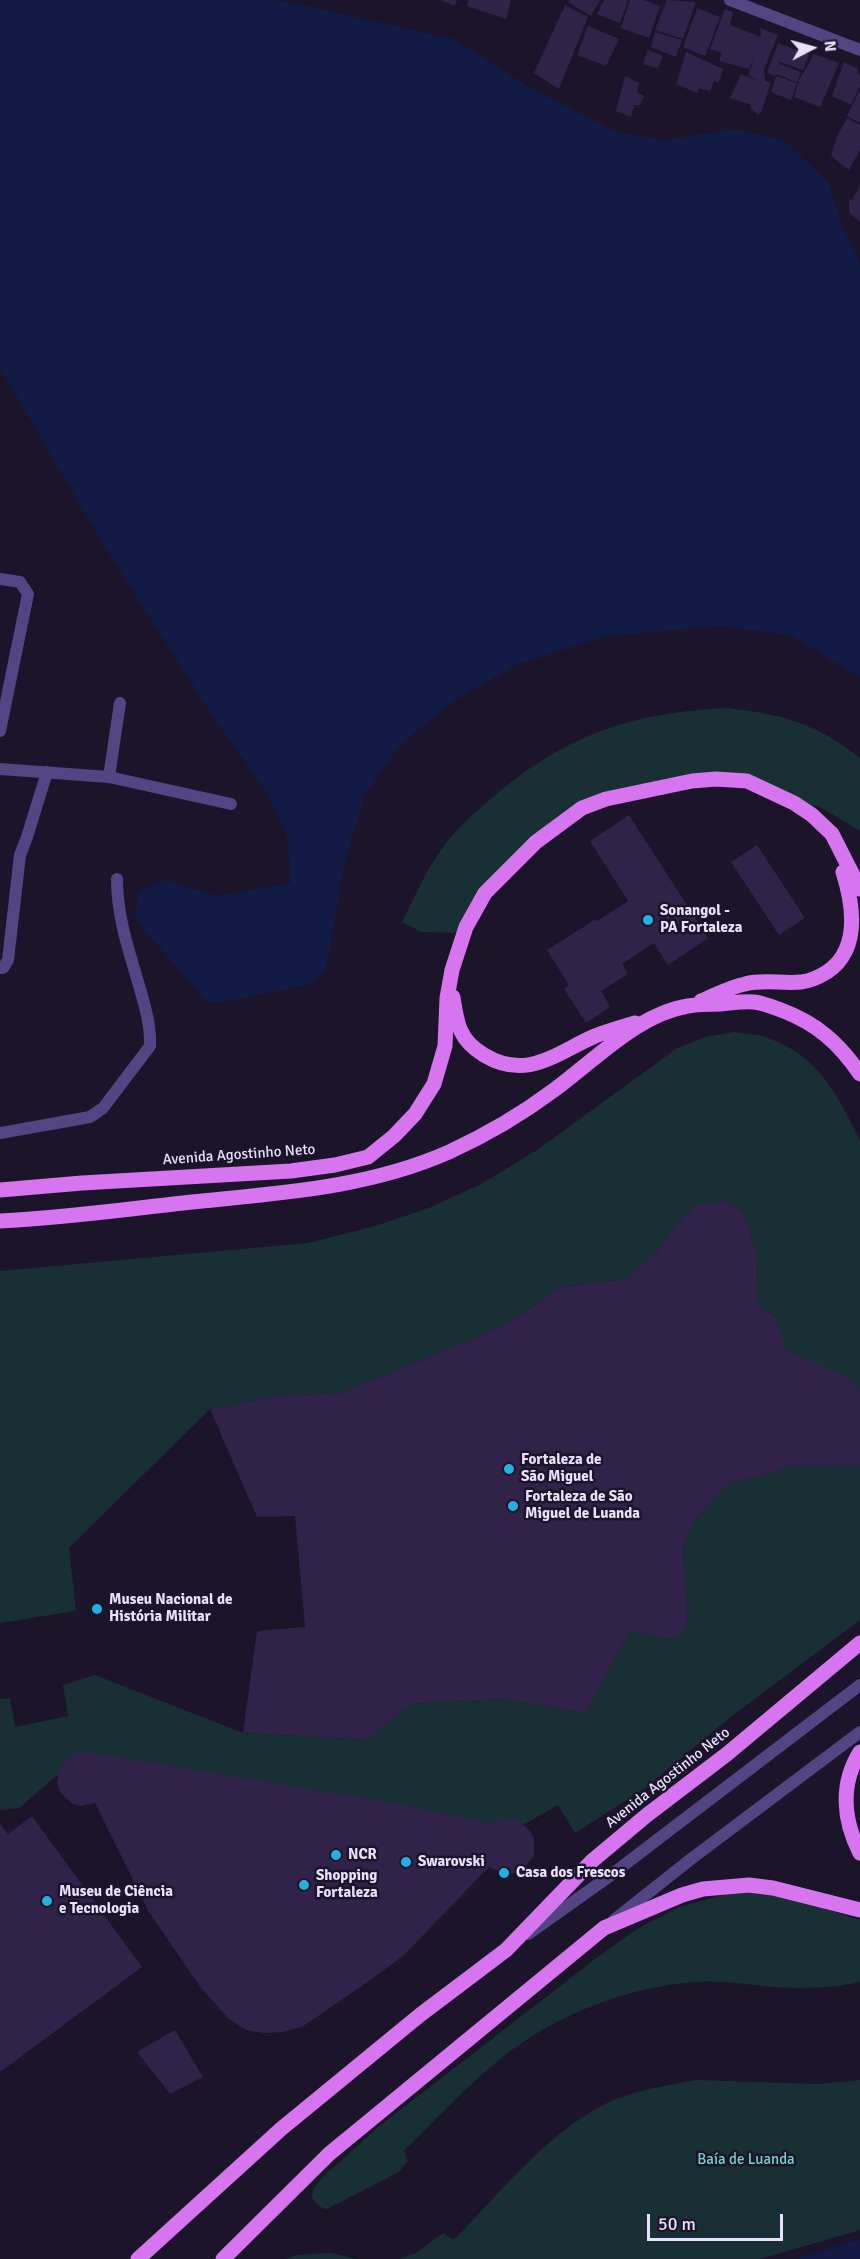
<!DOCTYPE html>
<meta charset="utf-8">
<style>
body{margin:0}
#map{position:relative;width:860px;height:2259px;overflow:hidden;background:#1c142a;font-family:Signika,sans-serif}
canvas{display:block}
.north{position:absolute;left:782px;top:18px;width:60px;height:60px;-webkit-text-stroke:4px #1c142a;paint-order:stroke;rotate:84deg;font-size:16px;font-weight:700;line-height:24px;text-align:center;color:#e8e0fc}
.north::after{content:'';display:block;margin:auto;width:21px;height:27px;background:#e8e0fc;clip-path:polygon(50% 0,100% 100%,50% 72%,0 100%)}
.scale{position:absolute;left:647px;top:2214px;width:136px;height:27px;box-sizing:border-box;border:3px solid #e8e0fc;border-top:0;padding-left:8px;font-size:18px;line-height:21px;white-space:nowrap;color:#e8e0fc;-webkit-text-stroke:4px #1c142a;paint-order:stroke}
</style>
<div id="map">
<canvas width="860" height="2259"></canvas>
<div class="north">N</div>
<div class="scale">50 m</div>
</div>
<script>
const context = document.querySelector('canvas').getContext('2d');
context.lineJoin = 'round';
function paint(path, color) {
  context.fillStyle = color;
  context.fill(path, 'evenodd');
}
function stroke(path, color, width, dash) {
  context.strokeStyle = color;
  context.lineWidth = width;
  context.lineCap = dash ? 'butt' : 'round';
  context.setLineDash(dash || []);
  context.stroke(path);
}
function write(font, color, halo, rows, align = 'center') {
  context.font = font + ' Signika,sans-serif';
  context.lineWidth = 5;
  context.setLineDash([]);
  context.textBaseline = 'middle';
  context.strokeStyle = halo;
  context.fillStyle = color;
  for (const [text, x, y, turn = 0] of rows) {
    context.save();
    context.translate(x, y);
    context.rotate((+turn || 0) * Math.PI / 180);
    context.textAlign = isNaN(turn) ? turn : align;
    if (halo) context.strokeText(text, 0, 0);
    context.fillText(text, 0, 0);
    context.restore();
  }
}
const green = new Path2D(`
 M727,708C782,714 816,723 860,758V831L818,806L794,803L732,779L582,808L485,893L464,933L421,932L402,922C414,898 425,872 441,850C455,830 474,813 492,798C566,734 631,713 727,708Z
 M734,1032C746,1034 760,1034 771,1039C819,1057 839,1097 860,1141V1391L849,1378L804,1367L780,1346L777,1318L758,1306L757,1254L743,1212L727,1201L696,1204L675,1226L659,1250L626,1279L559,1287L525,1312L489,1332L341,1393L276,1396L210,1409L69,1548L76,1611L0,1623V1271L308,1243L375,1226L429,1208L481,1184L537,1150L676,1049L704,1037Z
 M860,1465V1620L728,1719L644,1789L575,1833L558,1805L507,1834L66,1789L57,1775L19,1808L0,1810V1699L10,1698L15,1727L68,1716L63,1685L95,1675L243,1733L368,1740L410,1704L501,1699L585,1713L630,1632L673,1640L688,1625L683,1545L693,1523L729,1483L777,1472L787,1466Z
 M752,1891L774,1893L860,1920V1982C833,1988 801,1989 774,1987C748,1985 722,1980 696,1982C626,1987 555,2015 500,2059C466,2087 435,2120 404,2151L408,2160L399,2172L327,2209C319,2208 316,2204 312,2197L313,2189L325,2175L382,2124L599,1956L637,1929L679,1907L730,1893Z
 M696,2080L818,2084L860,2080V2230L760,2259H399L416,2253L443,2233L454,2240C500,2193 553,2125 616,2099C641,2089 669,2085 696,2080Z
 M331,2253L356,2259H286L298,2255Z`);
const water = new Path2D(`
 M0,0H270L289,2L454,39L529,87L616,132L664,140L735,129L784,140L828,182L841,222L860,263V678L793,636L721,626L603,637L516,665L452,702L400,745L365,795L345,861L326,970L312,984L218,1003L207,1002L135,919L139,892L163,880L217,896L291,883L287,836L266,791L214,718L105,547L0,368Z
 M860,2239V2259H798L804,2257Z`);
const building = new Path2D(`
 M440,0H457L455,6Z
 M469,0H511L506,19L467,6Z
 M570,0H600L591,16L568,2Z
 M604,0H628L620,23L597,14Z
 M630,0H644L660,6L649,38L621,28Z
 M667,0L696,2L683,39L655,30Z
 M565,5L588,17L559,89L534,73Z
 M697,8L720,17L705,56L683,47Z
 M725,9L733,12L730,25L761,37L760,28L778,35L764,69L765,81L771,83L761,112L758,115L750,108L751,105L730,98L741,74L761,82L748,75L756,53L749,69L719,61L722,53L710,49Z
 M588,26L619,39L606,66L577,55Z
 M655,32L682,40L676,57L651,47Z
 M778,43L809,55L803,70L780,62L777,70L780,64L801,72L797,82L776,74L775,76L767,73Z
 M648,50L663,56L658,68L643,64Z
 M686,52L723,69L719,82L714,81L710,91L699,88L697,93L676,84Z
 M814,54L839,63L820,107L794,97L798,83H801L798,82L799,80Z
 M844,62L858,69L857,73L860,75V86L851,105L832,96Z
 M625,76L639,83L637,92L644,96L640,105H634L631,117L616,111Z
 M776,76L797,83L791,100L771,92Z
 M860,90V123L847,116Z
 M847,118L860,125V150L849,170L831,156L837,136Z
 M860,186V222L849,212V199L852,200Z
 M629,815L708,938L668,965L654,943L622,964L628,974L601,991L610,1007L586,1023L564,989L569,985L547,950L596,919L597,921L628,901L590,841Z
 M757,845L805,918L779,935L731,862Z
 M727,1201L743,1212L757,1254L758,1306L777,1318L785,1350L849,1378L860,1391V1465L787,1466L777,1472L729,1483L693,1523L683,1545L688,1625L673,1640L630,1632L585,1713L501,1699L410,1704L368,1740L243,1733L257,1631L305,1627L295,1516L257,1517L210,1409L276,1396L341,1393L489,1332L525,1312L559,1287L626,1279L659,1250L675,1226L696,1204Z
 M81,1751L408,1806L493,1824L505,1819L514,1820L523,1824L529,1830L534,1838V1856L522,1870L514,1873L505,1874L489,1867L403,1956L369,1981L302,2027L283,2032L264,2033L246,2030L229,2019L201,1988L149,1912L95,1803L81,1806L73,1804L60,1792L57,1783L60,1766L73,1754Z
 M32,1816L142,1967L0,2072V1824L8,1834Z
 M175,2030L203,2077L170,2094L137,2052Z`);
const minor = new Path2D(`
 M730,0L860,50
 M0,579L20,582L28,594L0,731
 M0,769L109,777L231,804
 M109,777L120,703
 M0,968H3L8,960L20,855L27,837L47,772
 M0,1133L90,1117L103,1108L150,1046C151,1024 144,1003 138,982C128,948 117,915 117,879`);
const tertiary = new Path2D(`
 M614,1920L691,1859L860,1732
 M528,1934L611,1875L860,1685`);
const primary = new Path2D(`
 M453,997C457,1024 459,1040 484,1055C527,1081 556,1053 595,1036C608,1031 622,1027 635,1023
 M701,1001C715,995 730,987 745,984C764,979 782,984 801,982C810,981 819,977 827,972C860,950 854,907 843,872
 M0,1190L82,1183L291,1171L335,1165L368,1157L394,1136L415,1114L434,1084L445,1046L447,998L452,970L466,927L485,893L536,842L582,808L606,799L692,781L716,779L747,781L794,803L812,815L832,834L860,889
 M0,1221C64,1218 128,1209 192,1202C279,1193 368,1188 449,1152C486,1135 522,1114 554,1090C595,1060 638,1014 688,1006C699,1004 710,1004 721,1004C732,1003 744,1001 754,1002C763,1003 773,1007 781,1010C816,1023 839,1043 860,1074
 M860,1752C840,1784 843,1820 860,1853
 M138,2259L281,2129L420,2015L506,1950L592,1861L647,1815L727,1754L860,1643
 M223,2259L329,2154L604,1928L682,1895L703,1889L749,1885L773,1888L860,1910`);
const markers = [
 [648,920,6,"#22b0e6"],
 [509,1469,6,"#22b0e6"],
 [513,1506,6,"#22b0e6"],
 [97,1609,6,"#22b0e6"],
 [336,1855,6,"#22b0e6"],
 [406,1862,6,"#22b0e6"],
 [504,1873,6,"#22b0e6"],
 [304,1885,6,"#22b0e6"],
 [47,1901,6,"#22b0e6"]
];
const poiNames = [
 ["Sonangol -",660,911],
 ["PA Fortaleza",660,928],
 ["Fortaleza de",521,1460],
 ["São Miguel",521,1477],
 ["Fortaleza de São",525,1497],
 ["Miguel de Luanda",525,1514],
 ["Museu Nacional de",109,1600],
 ["História Militar",109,1617],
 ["NCR",348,1855],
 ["Swarovski",418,1862],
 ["Casa dos Frescos",516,1873],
 ["Shopping",316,1876],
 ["Fortaleza",316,1893],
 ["Museu de Ciência",59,1892],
 ["e Tecnologia",59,1909]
];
const streetNames = [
 ["Avenida Agostinho Neto",239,1155,-4],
 ["Avenida Agostinho Neto",668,1778,-38]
];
const parkNames = [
 ["Baía de Luanda",746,2160]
];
paint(green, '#182f33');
paint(water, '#121b45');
paint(building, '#312249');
stroke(minor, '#524583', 12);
stroke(tertiary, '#524583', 12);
stroke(primary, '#d774ef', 15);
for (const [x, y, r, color] of markers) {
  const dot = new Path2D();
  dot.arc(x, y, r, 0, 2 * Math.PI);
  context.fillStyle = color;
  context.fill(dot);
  stroke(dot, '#1c142a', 2);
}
write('bold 15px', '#e8e0fc', '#1c142a', poiNames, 'left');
write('15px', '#e8e0fc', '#1c142a', streetNames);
write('15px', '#73d5ce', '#1c142a', parkNames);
</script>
